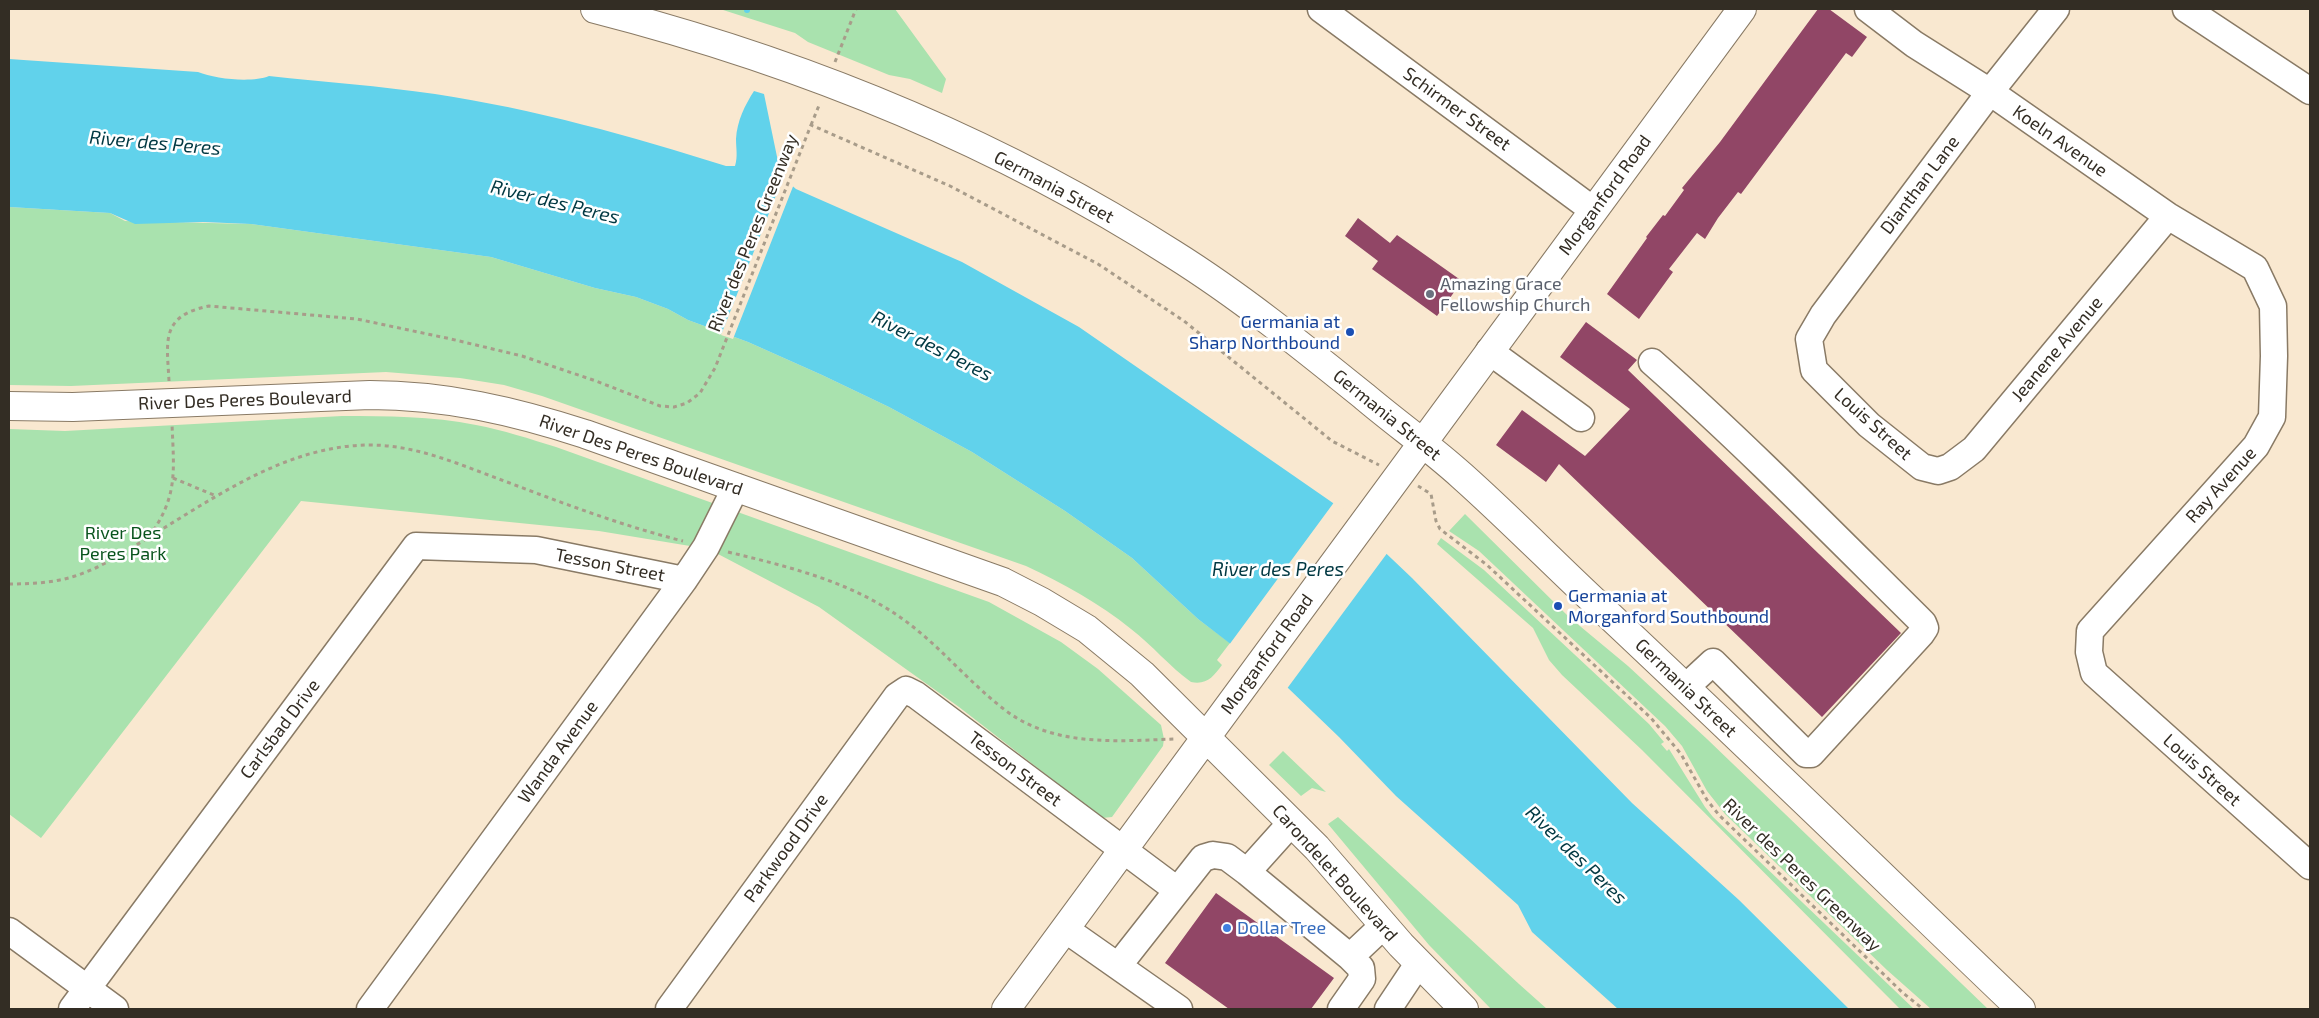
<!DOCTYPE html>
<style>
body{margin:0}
#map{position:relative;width:2319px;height:1018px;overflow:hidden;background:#f9e8d0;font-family:"Exo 2",sans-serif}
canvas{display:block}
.frame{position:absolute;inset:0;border:10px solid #332d24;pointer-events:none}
</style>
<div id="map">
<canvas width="2319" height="1018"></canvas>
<div class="frame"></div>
</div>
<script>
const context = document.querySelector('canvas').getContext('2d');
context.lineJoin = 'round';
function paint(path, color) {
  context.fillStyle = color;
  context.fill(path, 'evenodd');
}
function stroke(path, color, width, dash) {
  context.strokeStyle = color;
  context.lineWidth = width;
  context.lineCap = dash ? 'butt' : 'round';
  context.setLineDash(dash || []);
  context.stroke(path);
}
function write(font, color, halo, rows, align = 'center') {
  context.font = font + ' "Exo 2",sans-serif';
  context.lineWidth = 5;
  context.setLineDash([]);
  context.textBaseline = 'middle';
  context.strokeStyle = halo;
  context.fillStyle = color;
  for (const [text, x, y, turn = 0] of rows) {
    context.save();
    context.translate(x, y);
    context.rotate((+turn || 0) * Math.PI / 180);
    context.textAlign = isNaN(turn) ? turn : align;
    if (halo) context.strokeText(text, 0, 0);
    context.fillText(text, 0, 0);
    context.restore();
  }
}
const green = new Path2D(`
 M720,9H895L946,79L942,93L910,79L889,75L808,42L795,33Z
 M9,207L110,213L125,221L251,224L491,257L595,288L636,297L668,309L688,320L748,342L822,375L889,407L972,452L1065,511L1132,558L1198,619L1230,643L1217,660L1222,665C1213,677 1207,685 1191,682C1170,667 1152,645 1131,629C1099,603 1064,584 1026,566L542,396L504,385L460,378L386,372L71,386L9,385Z
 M342,416C387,416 432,416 476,425C503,430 530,439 556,447L989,602L1061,642L1098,669L1161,725L1164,739L1163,746L1112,817L1102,818L959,707L819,607L718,554L690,546L599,531L301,501L41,838L9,814V429L65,431Z
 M1465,514L1569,617L1628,666L1707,739L1988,1009H1931L1887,970L1725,814L1707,791L1682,746L1665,726L1479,551L1449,531Z
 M1441,538L1484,570L1649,724L1664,742L1661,744L1667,751L1669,749L1705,807L1713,817L1914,1009H1900L1642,750L1562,675L1549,660L1533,628L1437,544Z
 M1283,751L1326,792L1312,788L1301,796L1269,765Z
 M1338,817L1519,984L1547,1009H1491L1429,945L1328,824Z`);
const water = new Path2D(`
 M9,59L198,72C215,79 252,83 269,76C324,82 380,86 435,94C534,109 631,136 726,166H735C738,156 736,149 736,139C737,121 745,105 754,91L764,94L781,176L796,189L962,262L1079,327L1333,503L1412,578L1632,803L1739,900L1849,1009H1618L1532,932L1518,905L1396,796L1339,737L1288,688L1198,619L1132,558L1065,511L972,452L889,407L822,375L748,342L688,320L668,309L636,297L595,288L491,257L251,224L203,222L135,224L110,213L9,207Z`);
const pier = new Path2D(`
 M784,175L794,184L733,339L721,335Z
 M1335,501L1388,552L1286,690L1229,645Z`);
const stream = new Path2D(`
 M747,9V10`);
const building = new Path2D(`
 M1818,9H1829L1867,37L1852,57L1846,53L1741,194L1738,192L1718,218L1705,239L1697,233L1669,269L1673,272L1639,319L1607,294L1647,238L1646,237L1663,215L1665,216L1684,190L1682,188L1720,142Z
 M1358,218L1390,243L1397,235L1462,281L1437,316L1372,269L1378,261L1345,236Z
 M1586,322L1637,360L1628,370L1901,633L1822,717L1559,464L1546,482L1496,445L1522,410L1585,456L1630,409L1560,357Z
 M1216,893L1334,978L1311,1009H1229L1165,963Z`);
const path = new Path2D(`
 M835,62L856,9
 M811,125L820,103
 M169,381C167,341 160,316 209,306L357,319L451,339L522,356L596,381L660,406L674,407L687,403L700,393L715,368L811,125L950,186L1098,264L1184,321L1332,441L1379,465
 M173,478L216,496
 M1418,486L1431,494L1436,521L1440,529L1487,565L1651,718L1681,754L1707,800L1719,815L1903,993L1923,1009
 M149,537C178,496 174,473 172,424
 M728,552C786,566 844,580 894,613C937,641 968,683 1009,713C1058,747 1118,741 1174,739
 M9,584C30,584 52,583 72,577C99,569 123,553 146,539C214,498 287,445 370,445C418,445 463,466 507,482C565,504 623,526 683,541`);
const minor = new Path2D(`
 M1321,9L1593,210
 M1868,9L1914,44L1990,92L2168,216L2255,268L2273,306L2274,356L2272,417L2256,446L2090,631L2089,652L2094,673L2310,866
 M2056,9L1990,92L1823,315L1809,339L1814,370L1869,425L1922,467L1938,471L1950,467L1974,449L2168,216
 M2186,9L2310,91
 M1489,351L1581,418
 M1652,362C1746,445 1834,535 1923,623L1925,628L1921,634L1811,754H1806L1713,662L1686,687
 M1247,872L1291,823
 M1065,929L1179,1009
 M9,931L115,1009
 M1350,957L1384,925
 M1118,966L1203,858L1213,855L1227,857L1247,872L1350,957L1361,968L1362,979L1341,1009
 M72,1009L416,546L536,550L684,580
 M370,1009L684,580L706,547L736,487
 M669,1009L897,696L906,690L916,695L1177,890
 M1388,1009L1418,964`);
const major = new Path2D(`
 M595,9C798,61 996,141 1173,254C1240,296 1303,347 1365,397C1397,424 1431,448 1462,476C1508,517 1552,562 1597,604C1740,738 1880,874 2021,1009
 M9,406L73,407L370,395C445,395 514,411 585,434L1003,582L1042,602L1087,629L1142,674L1317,848L1401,945L1464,1009
 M1006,1009L1742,9`);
const markers = [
 [1430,294,5,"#6b7280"],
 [1350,332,5,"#1a4fb4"],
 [1558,606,5,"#1a4fb4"],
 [1227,928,5,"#3f7fe0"]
];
const streetNames = [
 ["Schirmer Street",1457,109,36],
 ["Koeln Avenue",2060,141,35],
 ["Dianthan Lane",1920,185,-53],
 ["Germania Street",1054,187,28],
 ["Morganford Road",1605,195,-54],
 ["River des Peres Greenway",753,233,-68],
 ["Jeanene Avenue",2057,349,-50],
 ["River Des Peres Boulevard",245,400,-2],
 ["Germania Street",1387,415,39],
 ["Louis Street",1873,424,42],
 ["River Des Peres Boulevard",641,455,19],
 ["Ray Avenue",2221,485,-48],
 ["Tesson Street",610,565,11],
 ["Morganford Road",1267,654,-54],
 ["Germania Street",1686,688,44],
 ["Carlsbad Drive",280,729,-53],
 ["Wanda Avenue",558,752,-54],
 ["Tesson Street",1015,769,37],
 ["Louis Street",2202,770,42],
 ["Parkwood Drive",786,848,-54],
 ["Carondelet Boulevard",1335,873,48],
 ["River des Peres Greenway",1802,875,44]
];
const worshipNames = [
 ["Amazing Grace",1440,284],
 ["Fellowship Church",1440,305]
];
const transitNames = [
 ["Germania at",1340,322],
 ["Sharp Northbound",1340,343],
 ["Germania at",1568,596,"left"],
 ["Morganford Southbound",1568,617,"left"]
];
const parkNames = [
 ["River Des",123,533],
 ["Peres Park",123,554]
];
const shopNames = [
 ["Dollar Tree",1237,928]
];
const waterNames = [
 ["River des Peres",155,143,5],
 ["River des Peres",555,202,14],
 ["River des Peres",932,346,27],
 ["River des Peres",1278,570],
 ["River des Peres",1576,855,44]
];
paint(green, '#a9e2ae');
paint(water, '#61d2eb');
paint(pier, '#f9e8d0');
stroke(stream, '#61d2eb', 6);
paint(building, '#914666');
stroke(minor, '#897a65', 29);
stroke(major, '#897a65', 30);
stroke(path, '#a89c8a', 3, [4, 4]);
stroke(minor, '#fff', 26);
stroke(major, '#fff', 28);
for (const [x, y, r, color] of markers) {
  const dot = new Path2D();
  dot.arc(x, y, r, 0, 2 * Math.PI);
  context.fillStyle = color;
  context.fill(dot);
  stroke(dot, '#fff', 2);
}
write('18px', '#332d24', '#fff', streetNames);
write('18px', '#5b616d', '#fff', worshipNames, 'left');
write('18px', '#164399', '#fff', transitNames, 'right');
write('18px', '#09541d', '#fff', parkNames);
write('18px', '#366cbe', '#fff', shopNames, 'left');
write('italic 19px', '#003842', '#fff', waterNames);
</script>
